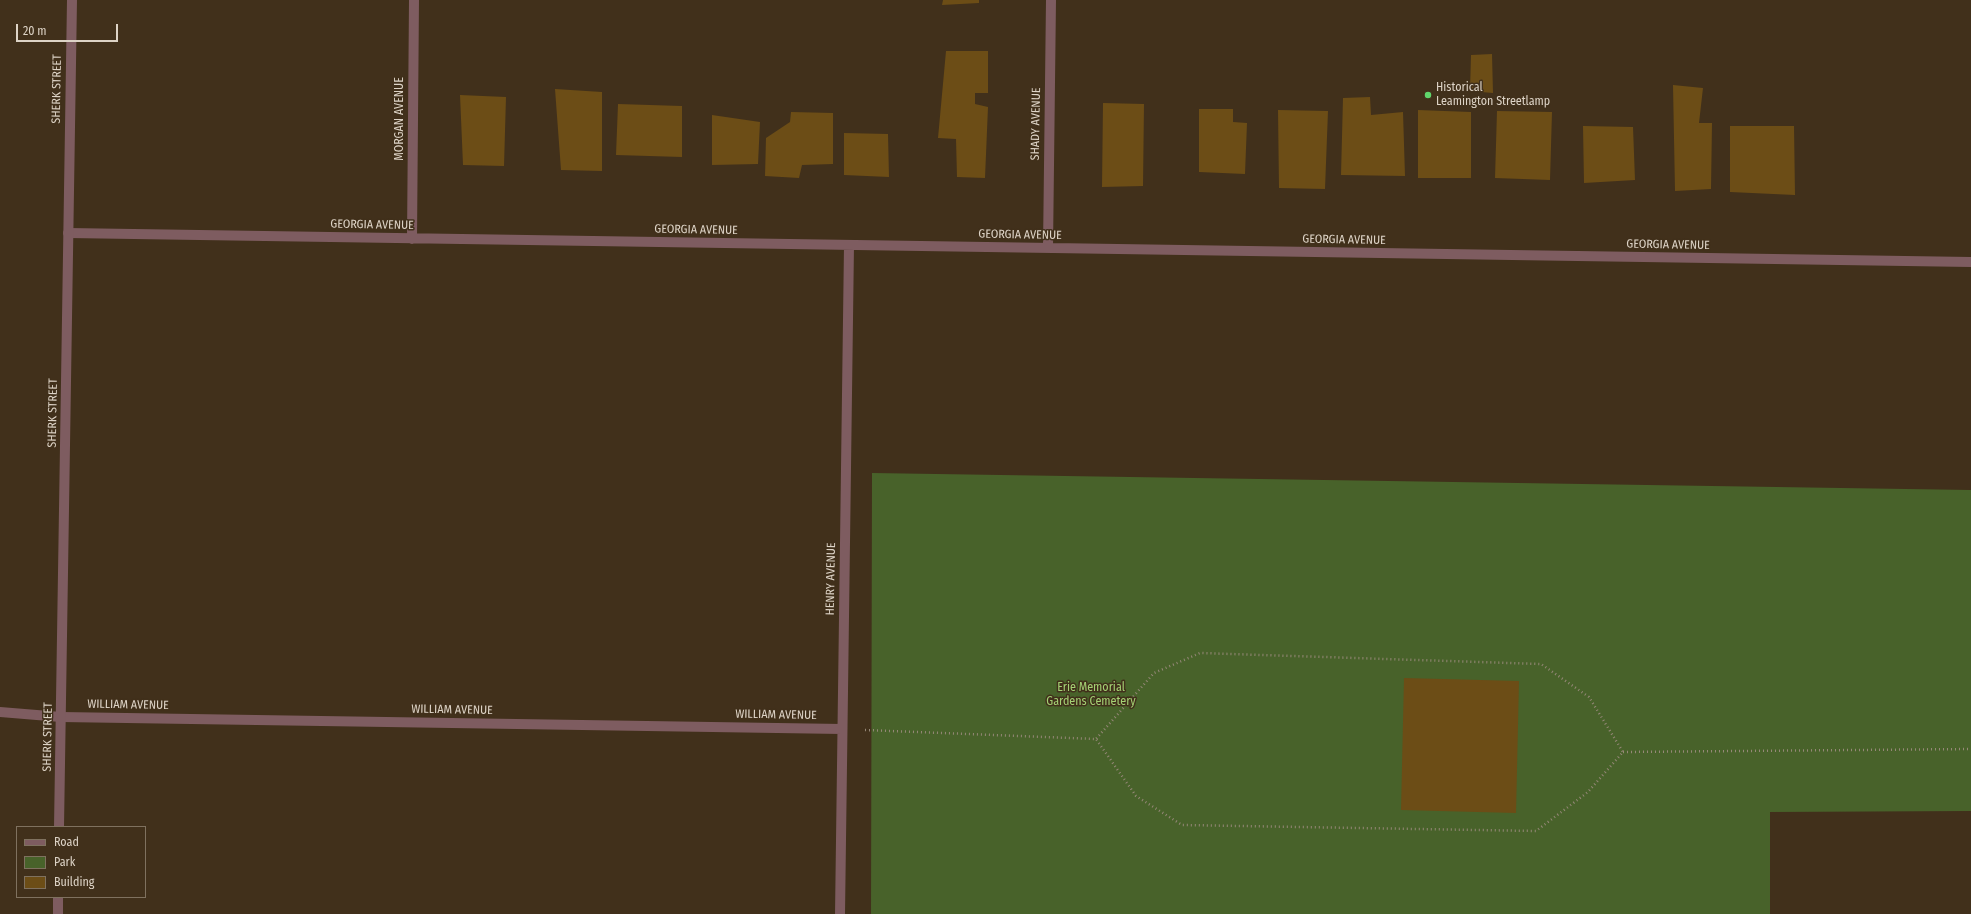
<!DOCTYPE html>
<style>
body{margin:0}
#map{position:relative;width:1971px;height:914px;overflow:hidden;background:#41301b;font-family:"Fira Sans Condensed",sans-serif}
canvas{display:block}
.legend{position:absolute;left:16px;top:826px;width:130px;height:72px;box-sizing:border-box;background:#41301b;border:1px solid #7f715f;margin:0;padding:5px 7px;list-style:none;font-size:12px;color:#ddd3c6}
.legend li{display:flex;align-items:center;gap:8px;height:20px}
.legend b{width:20px;border:1px solid #7f715f}
.scale{position:absolute;left:16px;top:24px;width:102px;height:18px;box-sizing:border-box;border:2px solid #ddd3c6;border-top:0;padding-left:5px;font-size:12px;line-height:14px;white-space:nowrap;color:#ddd3c6;-webkit-text-stroke:3px #41301b;paint-order:stroke}
</style>
<div id="map">
<canvas width="1971" height="914"></canvas>
<ul class="legend">
<li><b style="height:5px;background:#7e5c60"></b>Road</li>
<li><b style="height:11px;background:#48622a"></b>Park</li>
<li><b style="height:11px;background:#6c4d16"></b>Building</li>
</ul>
<div class="scale">20 m</div>
</div>
<script>
const context = document.querySelector('canvas').getContext('2d');
context.lineJoin = 'round';
function paint(path, color) {
  context.fillStyle = color;
  context.fill(path, 'evenodd');
}
function stroke(path, color, width, dash) {
  context.strokeStyle = color;
  context.lineWidth = width;
  context.lineCap = dash ? 'butt' : 'round';
  context.setLineDash(dash || []);
  context.stroke(path);
}
function write(font, color, halo, rows, align = 'center') {
  context.font = font + ' "Fira Sans Condensed",sans-serif';
  context.lineWidth = 3;
  context.setLineDash([]);
  context.textBaseline = 'middle';
  context.strokeStyle = halo;
  context.fillStyle = color;
  for (const [text, x, y, turn = 0] of rows) {
    context.save();
    context.translate(x, y);
    context.rotate((+turn || 0) * Math.PI / 180);
    context.textAlign = isNaN(turn) ? turn : align;
    if (halo) context.strokeText(text, 0, 0);
    context.fillText(text, 0, 0);
    context.restore();
  }
}
const green = new Path2D(`
 M872,473L1971,490V811L1770,812V914H871Z`);
const building = new Path2D(`
 M943,0H979V3L942,5Z
 M946,51H988V93H975V104L988,107L985,178L957,177L956,139L938,138Z
 M1492,54L1493,93L1470,91L1471,55Z
 M1673,85L1703,88L1699,123H1712L1711,189L1675,191Z
 M555,89L602,92V171L561,170Z
 M460,95L506,97L504,166L463,165Z
 M1370,97L1371,115L1403,112L1405,176L1341,175L1343,98Z
 M1103,103L1144,104L1143,186L1102,187Z
 M618,104L682,106V157L616,155Z
 M1199,109H1233V122L1247,123L1245,174L1199,172Z
 M1278,110L1328,111L1325,189L1279,188Z
 M1418,110L1471,112V178H1418Z
 M1497,111L1552,112L1550,180L1495,178Z
 M791,112L833,113V164L802,165L799,178L765,176L766,138L790,122Z
 M712,115L760,122L758,164L712,165Z
 M1583,126L1633,127L1635,180L1584,183Z
 M1730,126H1794L1795,195L1730,192Z
 M844,133L888,134L889,177L844,175Z
 M1404,678L1519,681L1516,813L1401,810Z`);
const path = new Path2D(`
 M865,730L1096,739L1136,796L1182,825L1536,831L1588,792L1623,752L1589,697L1541,664L1200,653L1154,673L1096,739
 M1623,752L1971,749`);
const service = new Path2D(`
 M0,712L61,717`);
const minor = new Path2D(`
 M68,233L1971,262
 M412,239L414,0
 M1048,248L1051,0
 M61,717L842,729
 M840,914L849,245`);
const tertiary = new Path2D(`
 M59,827L72,0
 M58,914V897`);
const markers = [
 [1428,95,4,"#60d56b"]
];
const poiNames = [
 ["Historical",1436,88],
 ["Leamington Streetlamp",1436,102]
];
const streetNames = [
 ["SHERK STREET",57,89,-89],
 ["MORGAN AVENUE",400,119,-90],
 ["SHADY AVENUE",1036,124,-89],
 ["GEORGIA AVENUE",372,225,1],
 ["GEORGIA AVENUE",696,230,1],
 ["GEORGIA AVENUE",1020,235,1],
 ["GEORGIA AVENUE",1344,240,1],
 ["GEORGIA AVENUE",1668,245,1],
 ["SHERK STREET",53,413,-89],
 ["HENRY AVENUE",831,579,-89],
 ["WILLIAM AVENUE",128,705,1],
 ["WILLIAM AVENUE",452,710,1],
 ["WILLIAM AVENUE",776,715,1],
 ["SHERK STREET",48,737,-89]
];
const parkNames = [
 ["Erie Memorial",1091,688],
 ["Gardens Cemetery",1091,702]
];
paint(green, '#48622a');
paint(building, '#6c4d16');
stroke(path, '#958877', 2.5, [1, 3]);
stroke(service, '#7e5c60', 10);
stroke(minor, '#7e5c60', 10);
stroke(tertiary, '#7e5c60', 10);
for (const [x, y, r, color] of markers) {
  const dot = new Path2D();
  dot.arc(x, y, r, 0, 2 * Math.PI);
  context.fillStyle = color;
  context.fill(dot);
  stroke(dot, '#41301b', 1.5);
}
write('12px', '#ddd3c6', '#41301b', poiNames, 'left');
write('12px', '#ddd3c6', '#41301b', streetNames);
write('12px', '#a4d174', '#41301b', parkNames);
</script>
